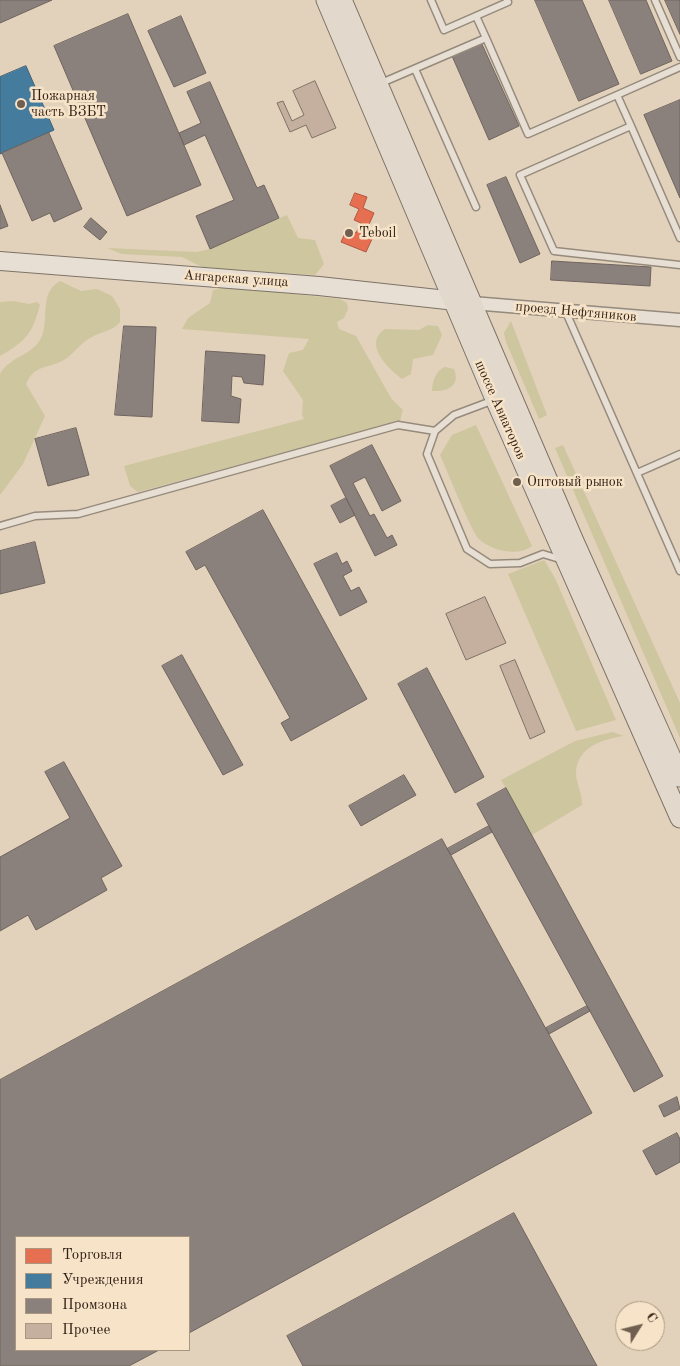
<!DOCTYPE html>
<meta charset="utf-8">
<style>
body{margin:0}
#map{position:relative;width:680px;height:1366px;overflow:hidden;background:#e2d2bb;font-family:"Old Standard TT",serif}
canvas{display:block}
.legend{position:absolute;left:15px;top:1236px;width:175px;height:115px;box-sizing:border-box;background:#f7e4c8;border:1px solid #a99681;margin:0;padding:6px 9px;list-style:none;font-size:15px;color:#332017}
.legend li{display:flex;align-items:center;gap:10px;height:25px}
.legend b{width:25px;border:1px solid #a99681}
.north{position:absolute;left:615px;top:1301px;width:50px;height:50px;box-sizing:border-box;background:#f7e4c8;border:1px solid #a99681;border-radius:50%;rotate:54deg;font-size:14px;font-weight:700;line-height:20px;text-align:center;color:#332017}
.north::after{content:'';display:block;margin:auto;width:18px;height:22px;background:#705e50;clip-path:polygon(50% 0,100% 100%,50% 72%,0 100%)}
</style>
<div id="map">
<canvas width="680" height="1366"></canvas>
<ul class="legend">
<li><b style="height:14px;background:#e76f51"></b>Торговля</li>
<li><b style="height:14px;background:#457b9d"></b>Учреждения</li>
<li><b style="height:14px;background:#8a817c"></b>Промзона</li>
<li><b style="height:14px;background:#c5af9e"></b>Прочее</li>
</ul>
<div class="north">С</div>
</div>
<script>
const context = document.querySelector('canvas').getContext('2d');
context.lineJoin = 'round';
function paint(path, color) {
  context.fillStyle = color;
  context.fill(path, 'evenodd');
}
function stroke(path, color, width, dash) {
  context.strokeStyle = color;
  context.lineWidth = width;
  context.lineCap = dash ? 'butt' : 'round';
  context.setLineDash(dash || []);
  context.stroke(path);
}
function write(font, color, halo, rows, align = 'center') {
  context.font = font + ' "Old Standard TT",serif';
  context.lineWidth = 5;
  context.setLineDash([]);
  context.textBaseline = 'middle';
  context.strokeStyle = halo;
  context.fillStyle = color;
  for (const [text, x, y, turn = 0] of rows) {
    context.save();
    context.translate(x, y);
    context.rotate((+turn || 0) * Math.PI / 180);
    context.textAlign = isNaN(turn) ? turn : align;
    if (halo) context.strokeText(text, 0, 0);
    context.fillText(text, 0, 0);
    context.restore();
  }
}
const green = new Path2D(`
 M287,215L298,238L315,240L324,264L315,275L204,268L182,257L122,254L107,248L197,252L210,249Z
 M60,281L81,291L97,289L112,296L120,309V322C112,332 101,331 90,338C81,343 75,352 67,358C50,370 36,362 26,384L45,416L23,464L0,495V374C9,357 33,355 41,338C50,320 38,293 60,281Z
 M227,287L340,299L347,303L348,309L344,318L337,322L339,329L356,336L391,398L403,410L400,421L138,492L130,486L124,466L304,419L302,415L303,400L283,371L289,353L303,350L309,339L182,329L188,318L210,303L213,290Z
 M14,301L29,304L37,302L40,305C32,334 26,341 0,356V302Z
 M511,321L547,415L539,419L506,342L504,333Z
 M428,325L438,326L442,335L433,355L413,359L411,374L402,379C389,369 362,344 385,329L419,330Z
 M445,367L454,369C461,386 447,392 432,391C432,382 436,370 445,367Z
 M476,425L532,546C518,557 492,551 479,539C472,533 446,468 440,455L452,435Z
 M563,445L680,703V738L555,448Z
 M544,560L555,578L616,720L576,731L508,574Z
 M612,732L624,736C603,739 576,747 576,774C576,782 582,792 582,805L532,835L501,780L575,741Z`);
const shops = new Path2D(`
 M355,193L367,197L363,208L374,213L364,236L372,239L366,252L341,242L347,229L356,233L361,223L354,220L359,209L350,205Z`);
const public = new Path2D(`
 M26,66L54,130L0,154V77Z`);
const industry = new Path2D(`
 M0,0H52L0,23Z
 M535,0H582L619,84L579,101Z
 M609,0H646L672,61L641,74Z
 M665,0H680V34Z
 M128,14L201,185L127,216L54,46Z
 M181,16L206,73L174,87L148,31Z
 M481,42L519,126L489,140L452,56Z
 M210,82L257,188L264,185L279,218L210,249L196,216L234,200L205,135L184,145L179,133L201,123L187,92Z
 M680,100V198L644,115Z
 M49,133L82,209L54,222L50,213L32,221L2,153Z
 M506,177L540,254L520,263L487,185Z
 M0,205L8,226L0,229Z
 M91,218L107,232L100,240L84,227Z
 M552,261L651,267L650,286L551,280Z
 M124,326L156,327L152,417L115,415Z
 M206,351L265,355L263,385L244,383L242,377L232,376L231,396L241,399L239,423L202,421Z
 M76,428L89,475L48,486L35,439Z
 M372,445L401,501L382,511L365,477L353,483L370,516L374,514L387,538L392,535L397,545L375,556L330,466Z
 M346,498L355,515L340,523L331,506Z
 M263,510L367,699L291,741L281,723L290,718L205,565L196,570L186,552Z
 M35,542L45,583L0,594V551Z
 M337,553L342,564L347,561L352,571L343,576L351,591L359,587L367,602L340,616L314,564Z
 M182,655L243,765L223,775L162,666Z
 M427,668L484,777L455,793L398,684Z
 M64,762L122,866L101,878L107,890L36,930L28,915L0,931V857L70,818L45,772Z
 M404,775L416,795L361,826L349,806Z
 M506,788L663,1076L634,1092L477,804Z
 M489,826L492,832L451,855L447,849Z
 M442,839L592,1113L189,1333V1237H16V1350H159L129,1366H0V1080Z
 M587,1006L590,1011L549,1034L546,1028Z
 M677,1097L680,1109L664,1117L659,1106Z
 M677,1133L680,1139V1162L656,1175L643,1151Z
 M514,1213L597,1366H303L287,1336Z`);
const building = new Path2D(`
 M315,81L336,128L312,138L306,125L290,132L277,103L283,101L292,121L304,115L293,91Z
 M485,597L506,643L466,660L446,614Z
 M515,660L545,732L530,739L500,666Z`);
const service = new Path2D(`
 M431,0L444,30L508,2L507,0
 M655,0L680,57
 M476,16L486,38
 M680,67L617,95L631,126L520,175L554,251L680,265
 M415,69L476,207
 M379,84L486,38L528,134L617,95
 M631,126L680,238
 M565,310L680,571
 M494,400L454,415L435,431L427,454L467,549L490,564L520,563L543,554L563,560
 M637,473L680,454
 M0,526L35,516L78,514L398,425L435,431`);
const minor = new Path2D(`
 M472,303L680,320`);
const secondary = new Path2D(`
 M0,261L319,286L465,302`);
const primary = new Path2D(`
 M326,0L495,399L680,818
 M342,0L573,539L680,777`);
const markers = [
 [21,104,5,"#705e50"],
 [349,233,5,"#705e50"],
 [517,482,5,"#705e50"]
];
const poiNames = [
 ["Пожарная",31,96],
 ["часть ВЗБТ",31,112],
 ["Teboil",359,233],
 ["Оптовый рынок",527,482]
];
const streetNames = [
 ["Ангарская улица",236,279,4],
 ["проезд Нефтяников",576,312,5],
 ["шоссе Авиаторов",500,410,66]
];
paint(green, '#cec69e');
paint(shops, '#e76f51');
stroke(shops, '#b15740', 1);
paint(public, '#457b9d');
stroke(public, '#406075', 1);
paint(industry, '#8a817c');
stroke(industry, '#70645e', 1);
paint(building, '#c5af9e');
stroke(building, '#7d7266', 1);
stroke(service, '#958a7c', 9);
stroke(minor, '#958a7c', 15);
stroke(secondary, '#7d7266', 20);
stroke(primary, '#7d7266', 21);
stroke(service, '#e7dfd3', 6);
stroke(minor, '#e7dfd3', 12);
stroke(secondary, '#e7dfd3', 18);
stroke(primary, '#e2d9cc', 19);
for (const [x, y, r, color] of markers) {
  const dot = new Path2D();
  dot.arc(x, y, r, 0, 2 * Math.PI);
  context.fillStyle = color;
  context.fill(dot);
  stroke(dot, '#f7e4c8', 2);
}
write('14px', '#332017', '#f7e4c8', poiNames, 'left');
write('14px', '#332017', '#f7e4c8', streetNames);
</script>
